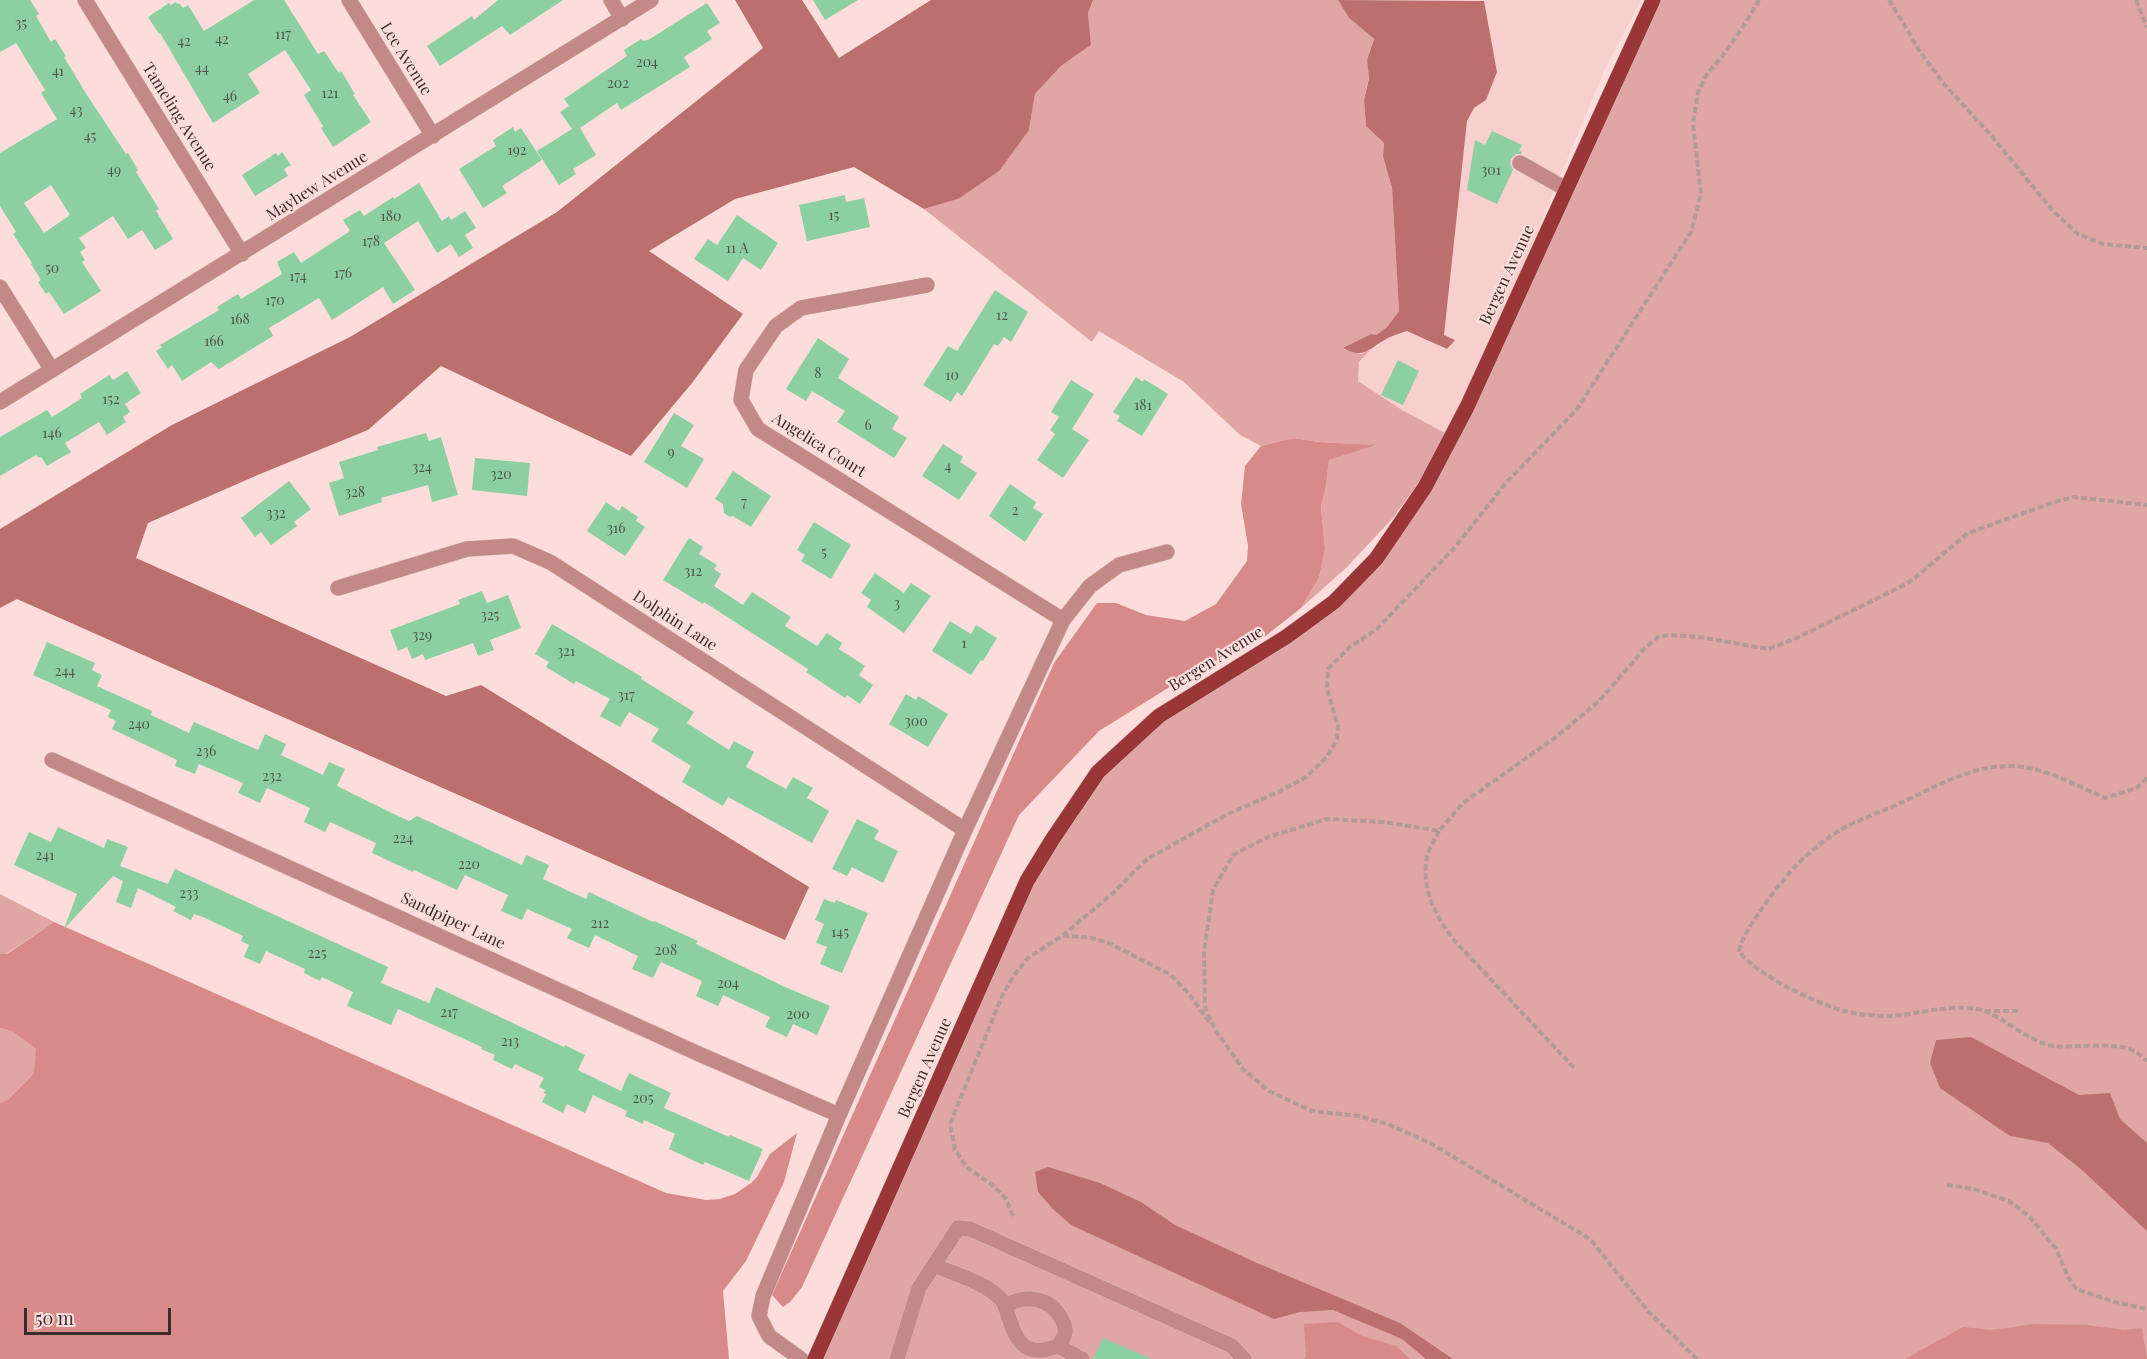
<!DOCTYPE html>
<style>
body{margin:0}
#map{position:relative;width:2147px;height:1359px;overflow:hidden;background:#fddddb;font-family:"Playfair Display",serif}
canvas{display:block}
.scale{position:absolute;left:24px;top:1308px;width:147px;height:27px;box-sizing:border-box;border:3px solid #392d2c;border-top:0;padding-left:8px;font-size:18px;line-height:21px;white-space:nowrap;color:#392d2c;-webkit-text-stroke:4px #fddddb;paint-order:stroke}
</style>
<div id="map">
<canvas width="2147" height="1359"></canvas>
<div class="scale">50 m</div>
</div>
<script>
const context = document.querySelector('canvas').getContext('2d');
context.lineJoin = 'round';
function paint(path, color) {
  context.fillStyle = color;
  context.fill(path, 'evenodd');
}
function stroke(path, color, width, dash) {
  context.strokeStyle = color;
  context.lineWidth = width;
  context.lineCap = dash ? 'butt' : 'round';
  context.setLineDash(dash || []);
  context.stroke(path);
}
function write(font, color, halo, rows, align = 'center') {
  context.font = font + ' "Playfair Display",serif';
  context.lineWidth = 4.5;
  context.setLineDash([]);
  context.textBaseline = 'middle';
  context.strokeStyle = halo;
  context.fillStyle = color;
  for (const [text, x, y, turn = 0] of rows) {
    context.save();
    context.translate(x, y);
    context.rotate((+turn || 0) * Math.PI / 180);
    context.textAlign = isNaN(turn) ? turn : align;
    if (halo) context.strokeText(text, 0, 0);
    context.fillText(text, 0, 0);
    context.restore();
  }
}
const built = new Path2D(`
 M1483,0H1641L1604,71L1452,436L1402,410L1358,381L1359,362L1370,350L1388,338L1407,331L1454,340L1444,336L1467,121L1474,108L1486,100L1497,72Z`);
const green = new Path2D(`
 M1093,0H1338L1349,18L1374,39L1367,60L1369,76L1364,100L1366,126L1384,143L1383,157L1392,188L1399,311L1387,327L1376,335L1371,334L1343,349L1361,354L1370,350L1359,362L1358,381L1402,410L1451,436L1653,0H2147V1359H815L1027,881L1098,772L1159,716L1286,637L1376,559L1448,441L1393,518L1346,568L1301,608L1319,578L1325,549L1321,507L1326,486L1329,460L1374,445L1319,442L1294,438L1261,446L1240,435L1184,382L1099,331L1092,342L924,209L958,199L1029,130L1035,94L1061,66L1091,45L1088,13Z
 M0,894L54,922L6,954H0Z
 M0,1028L12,1031L36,1049L49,1105L0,1258Z`);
const forest = new Path2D(`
 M1294,438L1319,442L1376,445L1329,460L1326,486L1321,507L1325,549L1319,578L1301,608L1263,638L1197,670L1099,731L1019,815L802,1287L790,1302L783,1307L772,1295L1054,663L1097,603H1116L1146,615L1185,621L1216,604L1247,561L1248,546L1241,504L1245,466L1261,446Z
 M54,922L666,1193L706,1200L720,1199L735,1194L751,1183L757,1177L770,1154L797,1133L784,1182L746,1261L723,1291L729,1359H0V1103L8,1100L34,1074L36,1049L12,1031L0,1028V954H7Z
 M1338,1322L1362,1336L1396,1346L1410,1359H1304L1306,1355L1304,1324Z
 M2035,1324L2087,1325L2124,1330L2142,1328L2147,1359H1905L1963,1327L1991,1330Z`);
const water = new Path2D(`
 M735,0H802L839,58L931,0H1093L1088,13L1091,45L1061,66L1035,94L1029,130L999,171L958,199L924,209L854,167L735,199L649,251L743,314L692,383L631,456L441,366L368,430L260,474L148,523L136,558L446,696L481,685L809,887L785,940L17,599L0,608V529L172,425L350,337L557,212L763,48Z
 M1338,0L1484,1L1497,72L1486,100L1474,108L1467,121L1444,335L1455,340L1447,349L1407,331C1401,333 1394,335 1388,338C1369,348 1365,360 1343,348L1371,334L1376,335L1387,327L1399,311L1392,188L1383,157L1384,143L1366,126L1364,100L1369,78L1367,60L1374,39L1349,18Z
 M1971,1037L2079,1095L2110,1093L2120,1119L2147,1143V1231L2082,1170L2048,1143L2010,1136L1940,1088L1930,1063L1936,1040Z
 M1048,1167L1100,1183L1141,1202L1175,1225L1257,1263L1400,1323L1453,1359H1426L1402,1339L1333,1310L1300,1312L1274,1319L1071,1225L1053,1209L1038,1192L1035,1172Z`);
const building = new Path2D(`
 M0,0H30L39,14L36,16L51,42L55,39L66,56L64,57L85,92L126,154L128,153L138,170L136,172L159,209L156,211L173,239L155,250L142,230L128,239L113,216L79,238L86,248L80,252L85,260L82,262L101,291L64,314L49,292L46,294L38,282L41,280L31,264L32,263L13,234L16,232L0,206V153L57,119L41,93L45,90L16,43L0,52ZM51,185L70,215L44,233L24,203Z
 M254,0H284L318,54L324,51L339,73L341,71L355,94L353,95L371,122L333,147L321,128L323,126L304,95L311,90L285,50L248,74L260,93L213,123L160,33L159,34L148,17L169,3L171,5L176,2L177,4L179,3L183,8L188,5L204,31Z
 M498,0H563L510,35L502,26L440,66L427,46L472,16L474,20Z
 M813,0H858L825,20Z
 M707,3L720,23L707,31L712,39L684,57L690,67L621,110L617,103L580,128L596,155L573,169L576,174L559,185L537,151L572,129L560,112L569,106L564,99L627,56L624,50L641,39L643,41L648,40Z
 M513,127L515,132L521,128L542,160L502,186L507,193L483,208L459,169L496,146L493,140Z
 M1492,131L1522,145L1519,151L1522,152L1521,154H1516L1511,159L1510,164L1513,170L1497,204L1467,190L1475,140L1485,145Z
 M282,152L291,165L284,169L288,176L255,196L242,175L276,153L278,156Z
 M419,183L442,221L449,216L451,220L465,211L476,228L465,235L473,248L459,257L451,244L437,253L418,221L384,243L415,290L393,304L383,287L332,320L319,298L269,328L273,336L219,369L211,362L182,381L172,365L168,369L156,351L162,347L160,345L219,310L217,307L238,294L241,299L282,274L277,262L294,252L301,263L350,231L343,220L360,210L364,216L393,197L394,199Z
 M845,195L846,202L864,198L870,227L807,241L799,205Z
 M737,215L778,243L761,270L743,258L728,281L694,259L708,239L717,245Z
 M995,290L1028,312L1011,342L1004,337L998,346L994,344L962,396L957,392L951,402L923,385L948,346L957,351Z
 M818,338L849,359L838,378L899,417L892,429L907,438L894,458L837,422L845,411L812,391L806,401L786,389Z
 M1398,360L1419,371L1403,405L1381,395Z
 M127,371L141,393L125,404L130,412L123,417L126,422L107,435L99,422L65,443L71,452L47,466L41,457L39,458L36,455L0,476V437L47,410L52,417L82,398L80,394L109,375L113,380Z
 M1136,377L1143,382L1144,379L1168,394L1142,436L1117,421L1120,416L1113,412Z
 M1071,380L1094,394L1072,429L1089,440L1063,478L1037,460L1055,434L1050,430L1059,417L1051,412Z
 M674,413L694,425L681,446L704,459L687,488L644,462Z
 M426,433L429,441L441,437L458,495L432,502L428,485L381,498L382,502L339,516L329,483L344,478L339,462L378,450L377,447Z
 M943,444L963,457L960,462L977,473L959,500L922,476Z
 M475,458L530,463L527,496L472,490Z
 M733,471L771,496L751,527L733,516L730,517L724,513L723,504L715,499Z
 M289,481L311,509L294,522L297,526L271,545L261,532L255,537L241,518Z
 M1010,484L1036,502L1033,508L1043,514L1025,542L989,516Z
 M606,502L619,511L622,506L638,517L636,521L645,527L625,556L587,531Z
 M814,522L851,545L831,579L801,561L805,555L797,550Z
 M689,538L703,547L699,554L717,565L714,569L721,574L714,586L743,605L752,592L791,617L785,626L817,646L827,633L842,643L839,649L865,666L859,675L873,685L860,704L847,695L845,698L806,672L808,669L704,602L703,604L663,580Z
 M875,573L904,593L911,583L931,596L904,633L867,607L871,600L861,593Z
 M482,591L487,603L508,595L521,628L490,640L494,650L478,656L473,643L425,660L423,654L412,659L407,647L398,651L390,630L460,604L458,600Z
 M950,621L971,634L976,625L997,638L983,661L981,660L971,675L932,651Z
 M552,624L642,677L641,679L694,712L687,723L729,750L734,741L754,752L746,767L786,789L793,777L813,788L807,798L829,811L812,843L728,797L723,806L682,782L691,766L651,741L659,729L629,712L620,727L600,716L610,699L576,681L574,684L546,667L549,662L535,654Z
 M47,642L95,663L92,670L102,675L97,686L152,711L151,715L189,733L194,722L258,750L265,734L286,744L281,755L323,775L329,762L345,769L337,786L396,815L409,821L417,816L522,865L526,855L549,865L543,879L586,899L589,892L653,922L654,921L698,941L696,944L783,986L830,1006L817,1035L793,1024L787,1037L765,1027L770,1017L723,995L718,1006L696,996L702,981L661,962L653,978L632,969L638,956L595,935L589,948L567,938L572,929L527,909L522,920L501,911L508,895L465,875L457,890L414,870L413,872L372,853L376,843L330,822L325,832L304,822L310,808L267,788L260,803L238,793L243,783L199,764L195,774L175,766L177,760L112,729L116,721L108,717L111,710L33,675Z
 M906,694L916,700L918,696L948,714L928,747L889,724Z
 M857,819L879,830L874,839L898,851L883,883L852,867L847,876L832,869Z
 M58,827L104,848L107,839L128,847L120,866L168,884L175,869L388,967L381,983L429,1003L436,987L564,1047L565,1045L585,1055L578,1070L621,1091L629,1073L671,1093L664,1108L729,1137L730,1135L763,1149L749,1181L705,1162L703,1165L669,1149L675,1134L644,1120L643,1124L625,1116L627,1111L593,1095L585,1113L567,1104L563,1113L542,1102L546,1094L544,1093L545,1090L539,1087L544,1078L515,1064L512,1069L493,1060L495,1055L481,1049L482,1047L398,1009L391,1025L347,1006L353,992L322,977L320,981L304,973L305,969L266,951L260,964L244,957L249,945L241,941L243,936L203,917L194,914L191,920L173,911L176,907L138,888L131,908L116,902L123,881L113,876L64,929L77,894L14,865L29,832L51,842Z
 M824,899L835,903L836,900L868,913L842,973L820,964L827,947L816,943L824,924L815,920Z
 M1103,1338L1152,1359H1093Z`);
const path = new Path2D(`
 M1889,0L1921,53L1944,84L1990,134L2053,211L2078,234L2103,244L2147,248
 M2136,0L2147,27
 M2147,778L2137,788L2105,798C2077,786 2046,768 2015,766C1973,765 1943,783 1907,800C1885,811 1861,818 1840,830C1808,849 1784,877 1763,907C1754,921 1743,934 1739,951C1754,974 1817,1004 1845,1011C1858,1015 1877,1016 1891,1016C1921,1014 1951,1003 1981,1010C2003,1016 2030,1044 2055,1046C2074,1048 2116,1042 2132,1050C2138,1052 2143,1058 2147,1061
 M1439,831C1435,839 1429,848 1427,857C1421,889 1435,914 1453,939L1576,1070
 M1063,936L1088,937L1111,944L1171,975L1189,994L1210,1023
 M1985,1011H2019
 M1947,1185L1973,1189L2009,1201L2030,1217L2056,1249L2068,1277L2076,1289L2115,1302L2147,1309
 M1013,1216L1006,1199L991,1184L966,1167L955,1149L950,1124L1003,994L1015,974L1028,958L1062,936L1112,894L1147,859L1228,814L1278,792L1306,777L1327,757L1337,739L1338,726L1327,689L1328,669L1350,647L1377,629L1456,546L1505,484L1577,409L1691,232L1701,194L1693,124L1698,92L1707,74L1721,58L1745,24L1759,0
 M1697,1359L1647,1310L1590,1239L1432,1144L1390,1125L1359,1116L1312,1111L1269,1091L1243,1069L1214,1028L1205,1007L1204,951L1213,890L1233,855L1268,837L1327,819L1383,822L1439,831L1463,803L1556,737L1599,701L1644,649L1658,637L1671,635L1699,637L1769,649L1801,636L1904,585L1916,577L1968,533L2055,502L2074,497L2147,505`);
const minor = new Path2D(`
 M85,0L242,254
 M349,0L433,136
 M611,0L622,19
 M1520,163L1566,189
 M927,285L801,308L776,326L746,370L741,400L758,429L1063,620
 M0,287L52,370
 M0,402L651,0
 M338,588L467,549L513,546L550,562L965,830
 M52,760L699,1054L839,1115
 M934,1265C956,1275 984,1282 1001,1299C1006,1305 1007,1313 1010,1321C1019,1349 1031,1356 1058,1346C1061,1342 1064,1338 1065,1333C1066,1329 1064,1324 1062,1320C1051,1297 1026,1294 1005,1306
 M1058,1346L1082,1359
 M801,1359L769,1336L759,1316L763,1296L839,1115L965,830L1063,620L1090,586L1119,565L1167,552
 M897,1359L919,1288L958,1228L970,1229L1232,1346L1244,1359`);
const major = new Path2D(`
 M815,1359L1027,881L1052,840L1098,772L1159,716L1286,637L1334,602L1376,559L1425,487L1467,407L1653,0`);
const numberNames = [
 ["35",21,24],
 ["117",283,35],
 ["42",222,40],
 ["42",184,42],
 ["204",647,63],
 ["44",202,69],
 ["41",58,72],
 ["202",618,84],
 ["121",330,94],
 ["46",230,97],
 ["43",76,111],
 ["45",90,137],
 ["192",517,151],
 ["49",114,171],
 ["301",1491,171],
 ["15",834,216],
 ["180",391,217],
 ["178",371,242],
 ["11 A",737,249],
 ["50",52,269],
 ["176",343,274],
 ["174",298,277],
 ["170",275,301],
 ["12",1002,316],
 ["168",240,320],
 ["166",214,342],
 ["8",818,374],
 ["10",952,376],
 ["152",111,400],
 ["181",1143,406],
 ["6",868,426],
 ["146",52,434],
 ["9",671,453],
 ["4",948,467],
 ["324",422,468],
 ["320",501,475],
 ["328",355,493],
 ["7",744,503],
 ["2",1015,511],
 ["332",276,514],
 ["316",616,529],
 ["5",824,553],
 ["312",693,572],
 ["3",897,604],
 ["325",490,616],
 ["329",422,636],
 ["1",964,644],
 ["321",566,652],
 ["244",65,672],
 ["317",626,696],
 ["300",916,722],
 ["240",139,725],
 ["236",206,752],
 ["232",272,777],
 ["224",403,839],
 ["241",45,856],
 ["220",469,865],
 ["233",189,894],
 ["212",600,924],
 ["145",840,933],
 ["208",666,951],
 ["225",317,954],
 ["204",728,984],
 ["217",449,1013],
 ["200",798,1015],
 ["213",510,1042],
 ["205",643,1099]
];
const streetNames = [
 ["Lee Avenue",406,59,58],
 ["Tameling Avenue",179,117,58],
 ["Mayhew Avenue",317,186,-32],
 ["Bergen Avenue",1507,275,-65],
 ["Angelica Court",819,445,32],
 ["Dolphin Lane",675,621,33],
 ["Bergen Avenue",1216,659,-32],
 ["Sandpiper Lane",453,921,25],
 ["Bergen Avenue",925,1068,-66]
];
paint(built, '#f7cfcc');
paint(green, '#dfa6a3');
paint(forest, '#d78a87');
paint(water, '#bb706e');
paint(building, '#8ccfa0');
stroke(minor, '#d6bab8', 16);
stroke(major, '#d6bab8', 16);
stroke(path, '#b29a98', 4, [6, 3]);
stroke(minor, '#c28986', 15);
stroke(major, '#983638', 15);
write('14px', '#4e5649', null, numberNames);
write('16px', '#392d2c', '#fddddb', streetNames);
</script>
